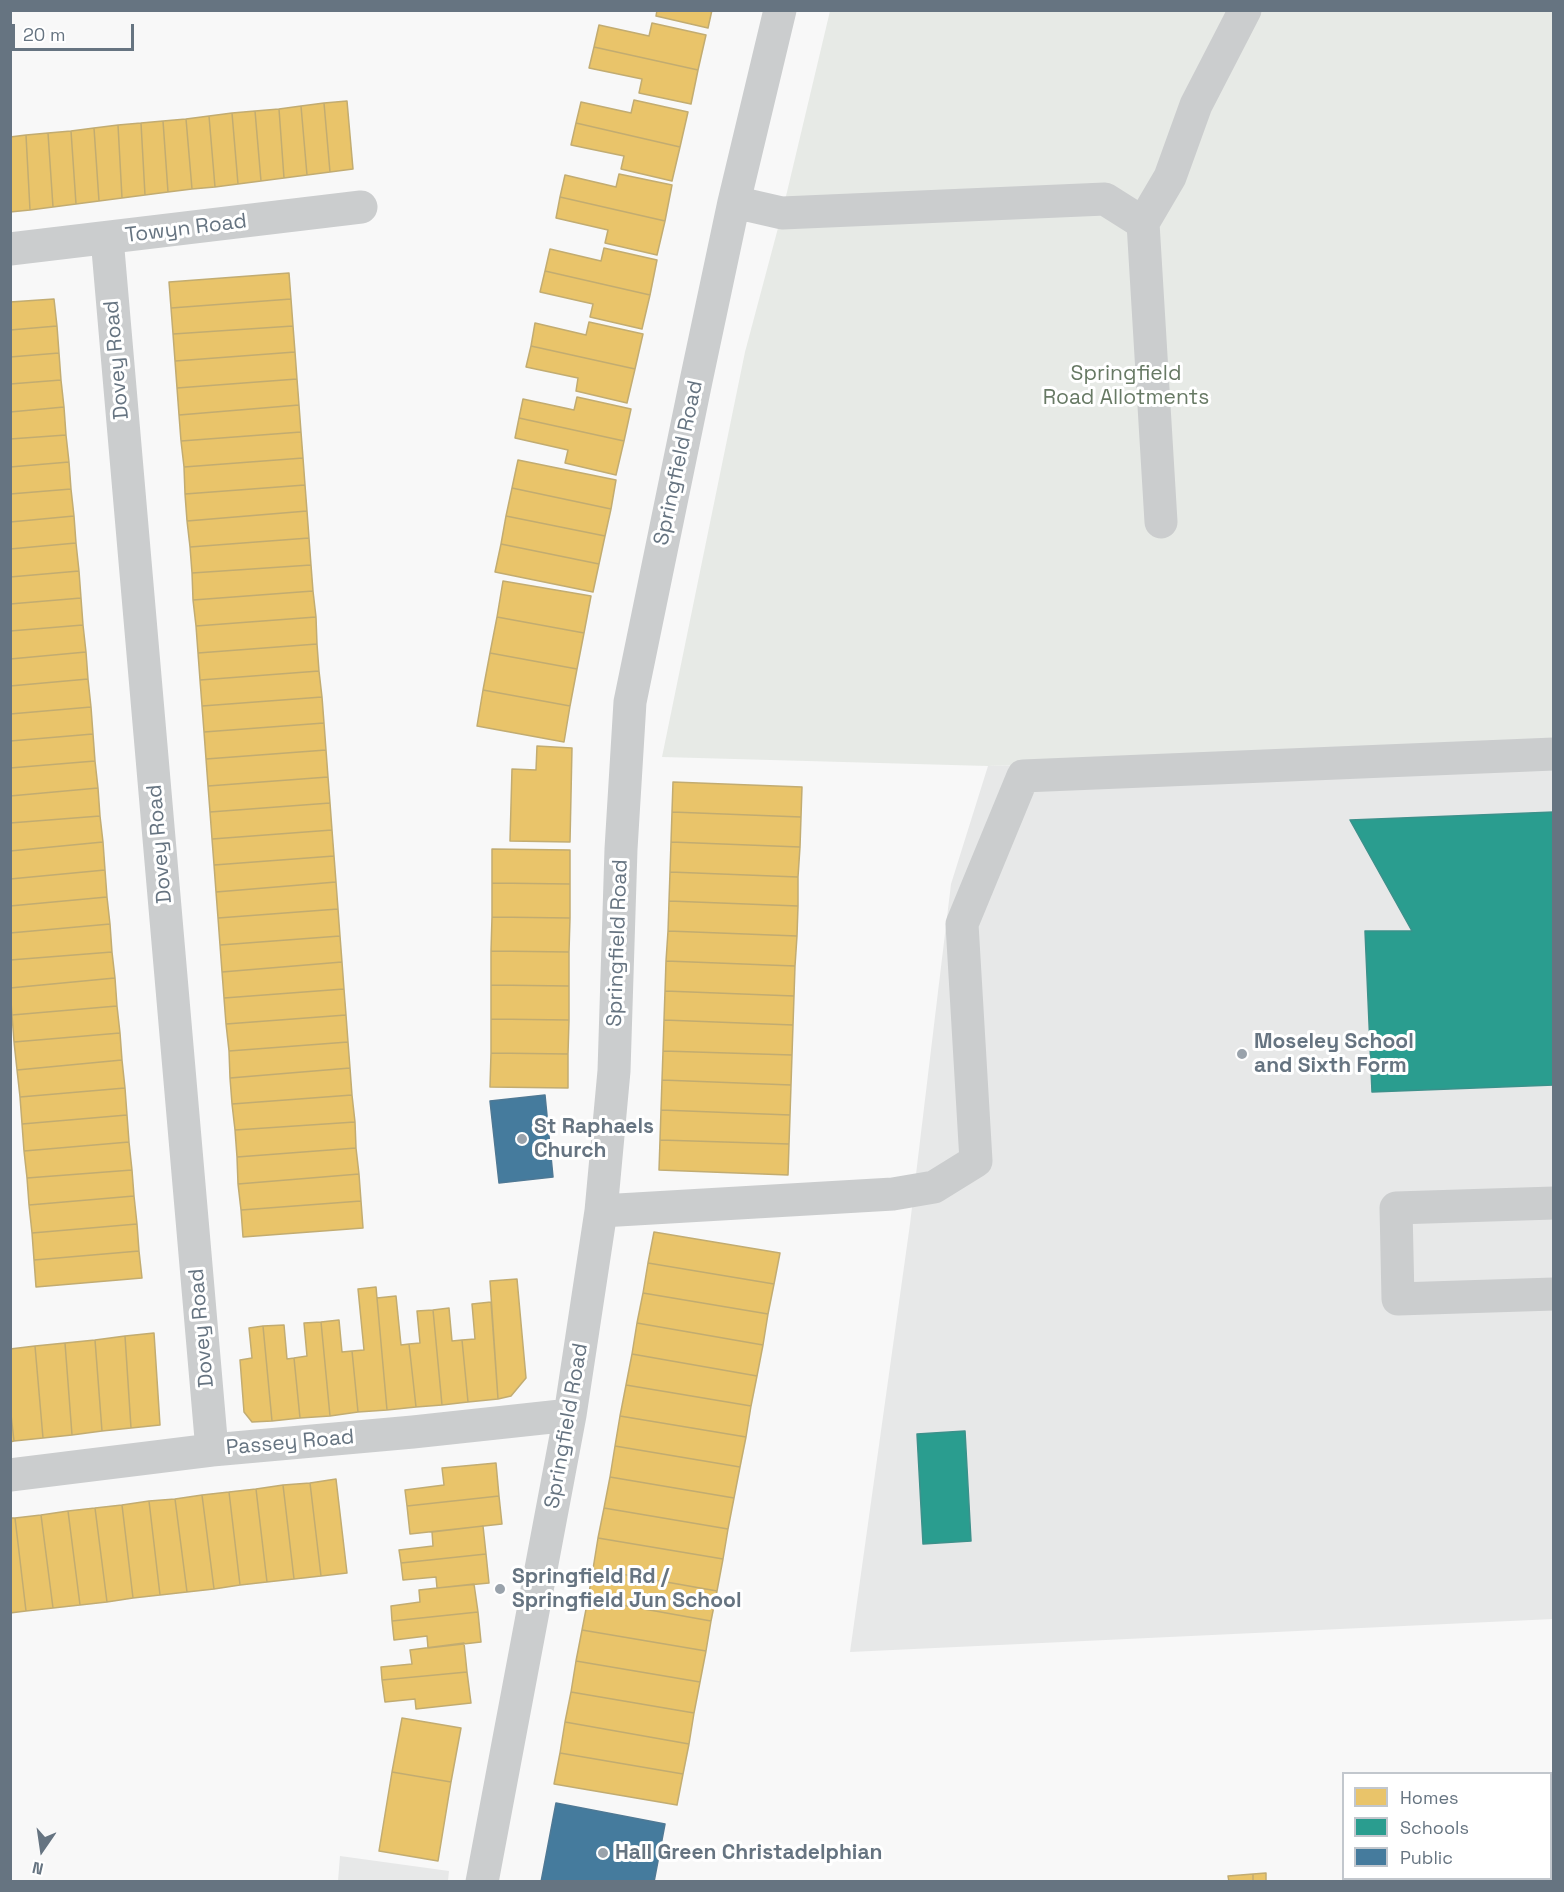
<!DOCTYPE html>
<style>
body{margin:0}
#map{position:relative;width:1564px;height:1892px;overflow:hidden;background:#f8f8f8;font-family:"Space Grotesk",sans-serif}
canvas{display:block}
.frame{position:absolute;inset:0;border:12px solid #667481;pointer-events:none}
.legend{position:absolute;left:1342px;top:1772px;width:210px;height:108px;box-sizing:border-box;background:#fff;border:2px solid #c2c7cd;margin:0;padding:8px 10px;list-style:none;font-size:18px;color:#667481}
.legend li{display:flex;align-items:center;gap:12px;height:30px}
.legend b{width:30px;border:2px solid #c2c7cd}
.north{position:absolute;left:12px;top:1820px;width:60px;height:60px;-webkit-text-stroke:4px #fff;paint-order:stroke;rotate:193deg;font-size:16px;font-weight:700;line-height:24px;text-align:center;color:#667481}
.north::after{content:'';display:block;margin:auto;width:21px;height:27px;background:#667481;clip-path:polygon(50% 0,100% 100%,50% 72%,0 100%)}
.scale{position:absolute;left:12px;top:24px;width:122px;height:27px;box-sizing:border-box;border:3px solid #667481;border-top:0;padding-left:8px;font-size:18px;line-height:21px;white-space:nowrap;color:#667481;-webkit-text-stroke:4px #fff;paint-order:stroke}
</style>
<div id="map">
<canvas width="1564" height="1892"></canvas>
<div class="frame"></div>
<ul class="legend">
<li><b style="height:16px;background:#e9c46a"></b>Homes</li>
<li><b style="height:16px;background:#2a9d8f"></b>Schools</li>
<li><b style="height:16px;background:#457b9d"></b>Public</li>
</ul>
<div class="north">N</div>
<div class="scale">20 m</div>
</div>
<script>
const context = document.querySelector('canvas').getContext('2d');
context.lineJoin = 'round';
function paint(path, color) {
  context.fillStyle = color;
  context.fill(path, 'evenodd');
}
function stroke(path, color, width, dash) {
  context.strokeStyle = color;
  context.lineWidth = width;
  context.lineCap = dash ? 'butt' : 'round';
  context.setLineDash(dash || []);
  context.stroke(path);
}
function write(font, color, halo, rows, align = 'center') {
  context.font = font + ' "Space Grotesk",sans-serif';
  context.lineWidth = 6;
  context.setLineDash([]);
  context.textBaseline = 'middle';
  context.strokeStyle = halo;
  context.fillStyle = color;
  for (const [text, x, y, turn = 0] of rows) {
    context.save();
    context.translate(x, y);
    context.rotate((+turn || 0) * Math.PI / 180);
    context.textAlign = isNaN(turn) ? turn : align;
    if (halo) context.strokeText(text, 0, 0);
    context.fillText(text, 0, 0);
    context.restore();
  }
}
const built = new Path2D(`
 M1553,749V1619L850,1652L910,1224L951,884L988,766Z
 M340,1856L449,1871L448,1881H338Z`);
const green = new Path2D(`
 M830,11H1553V749L988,766L662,757L745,352L782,213Z`);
const homes = new Path2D(`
 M657,10H712L708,28L656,16Z
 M652,23L706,35L698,70L594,47L599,25L649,36Z
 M594,47L698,70L691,104L639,93L642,79L589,68Z
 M634,100L688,112L680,147L576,123L581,102L631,113Z
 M347,101L353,169L330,172L324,103Z
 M324,103L330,172L307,175L301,106Z
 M301,106L307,175L284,178L279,109Z
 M279,109L284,178L261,181L255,111Z
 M255,111L261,181L238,184L232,113Z
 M232,113L238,184L215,187L209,116Z
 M209,116L215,187L192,189L186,119Z
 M186,119L192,189L168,192L163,121Z
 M163,121L168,192L145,195L141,123Z
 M141,123L145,195L122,198L118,125Z
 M576,123L680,147L672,181L621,169L624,156L571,145Z
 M118,125L122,198L99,201L94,128Z
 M94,128L99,201L76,204L71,131Z
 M71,131L76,204L53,207L48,133Z
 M48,133L53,207L30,210L26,135Z
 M26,135L30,210L10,212V137Z
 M619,174L672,185L665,221L560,197L565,175L616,187Z
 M560,197L665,221L657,255L605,243L608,230L556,218Z
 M604,248L657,260L650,295L545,271L550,249L601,261Z
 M545,271L650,295L642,329L590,317L593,304L540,292Z
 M289,273L291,299L171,308L169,282Z
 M54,299L57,326L10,330V302Z
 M291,299L293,326L173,334L171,308Z
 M589,322L643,334L635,369L531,346L535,323L586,335Z
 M57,326L59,353L10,357V330Z
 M293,326L295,352L175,361L173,334Z
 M531,346L635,369L627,403L576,391L578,378L526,367Z
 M295,352L297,379L177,388L175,361Z
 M59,353L61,380L10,384V357Z
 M297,379L299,405L179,415L177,388Z
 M61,380L64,407L10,412V384Z
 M577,397L631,409L624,441L519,418L523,399L574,410Z
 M299,405L301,432L181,441L179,415Z
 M64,407L66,435L10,439V412Z
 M519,418L624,441L616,475L565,463L568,450L515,438Z
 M301,432L303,458L184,467L181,441Z
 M66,435L69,462L10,467V439Z
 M303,458L305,485L185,494L184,467Z
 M518,460L616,480L611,509L512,488Z
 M69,462L71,489L10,494V467Z
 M305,485L307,511L187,521L185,494Z
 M512,488L611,509L605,536L506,516Z
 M71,489L74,516L10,522V494Z
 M307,511L309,538L190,547L187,521Z
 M74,516L76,543L10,549V522Z
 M506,516L605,536L599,564L501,544Z
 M309,538L311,565L192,573L190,547Z
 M76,543L79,571L10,577V549Z
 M501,544L599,564L593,592L495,572Z
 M311,565L313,591L193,600L192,573Z
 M79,571L81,598L10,604V577Z
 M503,581L591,596L584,633L497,617Z
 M313,591L316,617L196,626L193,600Z
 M81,598L83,625L10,631V604Z
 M316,617L317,644L198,653L196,626Z
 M497,617L584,633L577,669L490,653Z
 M83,625L86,652L10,659V631Z
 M317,644L319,671L200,680L198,653Z
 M86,652L88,679L10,686V659Z
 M490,653L577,669L570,706L483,690Z
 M319,671L322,697L202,706L200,680Z
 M88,679L91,707L10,714V686Z
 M483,690L570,706L564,742L477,726Z
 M322,697L324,723L204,732L202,706Z
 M91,707L93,734L10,741V714Z
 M324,723L326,750L206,759L204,732Z
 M93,734L95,761L10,768V741Z
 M537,746L572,748L570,842L510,841L512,769L536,770Z
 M326,750L328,777L208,786L206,759Z
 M95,761L98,788L10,796V768Z
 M328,777L330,803L210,812L208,786Z
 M673,782L802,787L801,817L672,812Z
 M98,788L100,816L10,823V796Z
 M330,803L332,830L212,839L210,812Z
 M672,812L801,817L800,847L671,842Z
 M100,816L103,842L10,851V823Z
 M332,830L334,856L214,865L212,839Z
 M103,842L105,870L10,879V851Z
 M671,842L800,847L798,877L670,872Z
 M492,849L570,850V884L492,883Z
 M334,856L336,882L216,892L214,865Z
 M105,870L107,897L10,906V879Z
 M670,872L798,877V906L669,901Z
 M336,882L338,909L218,918L216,892Z
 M492,883L570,884V918L492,917Z
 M107,897L110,924L10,933V906Z
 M669,901L798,906L797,936L668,931Z
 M338,909L340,936L220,945L218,918Z
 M492,917L570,918L569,952L491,951Z
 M110,924L112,952L10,960V933Z
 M668,931L797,936L795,966L666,961Z
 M340,936L342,962L222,972L220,945Z
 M491,951L569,952V986L491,985Z
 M112,952L115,978L10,988V960Z
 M666,961L795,966L794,996L665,991Z
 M342,962L344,989L224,998L222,972Z
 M115,978L117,1006L12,1015L10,988Z
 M491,985L569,986V1020L491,1019Z
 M344,989L346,1015L226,1024L224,998Z
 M665,991L794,996L793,1025L664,1020Z
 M117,1006L120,1033L14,1042L12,1015Z
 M346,1015L348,1042L229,1051L226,1024Z
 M491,1019L569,1020L568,1054L491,1053Z
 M664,1020L793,1025L792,1055L663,1051Z
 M120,1033L122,1060L17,1070L14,1042Z
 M348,1042L350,1068L230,1078L229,1051Z
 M663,1051L792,1055L791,1085L662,1080Z
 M491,1053L568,1054V1088L490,1087Z
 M122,1060L125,1088L20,1097L17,1070Z
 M350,1068L352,1095L232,1104L230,1078Z
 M662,1080L791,1085L790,1115L661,1110Z
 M125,1088L127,1115L22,1124L20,1097Z
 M352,1095L355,1122L235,1130L232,1104Z
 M661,1110L790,1115L789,1144L660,1140Z
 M127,1115L129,1142L24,1151L22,1124Z
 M355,1122L356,1148L237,1157L235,1130Z
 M660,1140L789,1144L788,1175L659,1170Z
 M129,1142L132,1170L27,1178L24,1151Z
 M356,1148L359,1174L238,1184L237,1157Z
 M132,1170L134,1196L29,1205L27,1178Z
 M359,1174L361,1201L241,1210L238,1184Z
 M134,1196L137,1224L32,1233L29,1205Z
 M361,1201L363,1228L243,1237L241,1210Z
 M137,1224L139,1251L34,1260L32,1233Z
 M654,1232L780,1253L774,1284L648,1263Z
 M139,1251L142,1278L36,1287L34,1260Z
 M648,1263L774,1284L768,1314L643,1293Z
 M517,1279L526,1378L511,1396L498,1399L490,1281Z
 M376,1287L387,1410L358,1412L352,1351L364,1350L358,1289Z
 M643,1293L768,1314L763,1345L637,1323Z
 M396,1296L401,1345L409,1344L416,1407L387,1410L377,1298Z
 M491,1302L498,1399L468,1402L462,1340L475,1339L472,1304Z
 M449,1308L452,1341L462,1340L468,1402L442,1405L433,1310Z
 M433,1310L442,1405L416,1407L409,1344L420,1343L417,1311Z
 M339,1320L342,1352L352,1351L358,1412L330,1416L321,1322Z
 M321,1322L330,1416L300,1418L294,1358L307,1356L304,1323Z
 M637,1323L763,1345L757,1376L632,1354Z
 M284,1325L287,1359L294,1358L300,1418L272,1421L263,1326Z
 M263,1326L272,1421L252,1422L244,1412L240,1360L252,1358L249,1328Z
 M154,1333L160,1425L131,1428L125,1336Z
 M125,1336L131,1428L102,1431L95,1340Z
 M95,1340L102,1431L72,1435L65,1343Z
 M65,1343L72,1435L43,1438L35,1346Z
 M35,1346L43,1438L14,1441L10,1406V1349Z
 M632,1354L757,1376L751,1406L626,1385Z
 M626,1385L751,1406L746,1437L620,1416Z
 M10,1406L14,1441L10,1442Z
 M620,1416L746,1437L740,1467L615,1446Z
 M615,1446L740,1467L734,1498L610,1477Z
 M496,1463L499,1496L407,1506L405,1490L444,1485L442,1468Z
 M610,1477L734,1498L728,1529L604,1508Z
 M336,1479L347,1573L321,1576L310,1483Z
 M310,1483L321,1576L294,1579L283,1485Z
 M283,1485L294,1579L267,1582L256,1489Z
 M256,1489L267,1582L240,1585L229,1492Z
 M229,1492L240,1585L214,1589L202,1495Z
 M202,1495L214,1589L187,1592L175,1499Z
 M499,1496L502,1524L410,1534L407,1506Z
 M175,1499L187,1592L160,1595L149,1501Z
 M149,1501L160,1595L133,1598L122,1505Z
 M122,1505L133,1598L107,1602L95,1508Z
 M95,1508L107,1602L80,1605L68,1511Z
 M604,1508L728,1529L723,1559L598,1538Z
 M68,1511L80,1605L53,1608L41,1515Z
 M41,1515L53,1608L26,1611L15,1518Z
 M10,1518H15L26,1611L10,1613Z
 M483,1526L486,1554L401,1563L399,1550L433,1546L432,1532Z
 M598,1538L723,1559L717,1591L593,1569Z
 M486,1554L489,1583L437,1588L436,1577L403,1580L401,1563Z
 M593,1569L717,1591L711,1621L588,1599Z
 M474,1584L478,1612L392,1621L391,1606L420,1602L419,1590Z
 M588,1599L711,1621L706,1651L582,1630Z
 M478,1612L481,1642L428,1648L427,1636L394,1640L392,1621Z
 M582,1630L706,1651L700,1682L576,1661Z
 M464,1643L467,1672L382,1680L381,1667L412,1664L410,1650Z
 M576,1661L700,1682L694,1713L571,1692Z
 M467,1672L471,1703L416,1709L415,1699L385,1702L382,1680Z
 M571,1692L694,1713L689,1744L565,1722Z
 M402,1718L461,1728L451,1782L392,1772Z
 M565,1722L689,1744L683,1774L560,1753Z
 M560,1753L683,1774L677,1805L554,1784Z
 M392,1772L451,1782L438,1861L379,1851Z
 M1266,1873V1882H1253V1874Z
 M1253,1874V1882H1229L1228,1876Z
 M1509,1878H1535V1882H1509Z`);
const schools = new Path2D(`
 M1554,812V1085L1372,1092L1365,931H1412L1350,820Z
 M965,1431L971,1541L923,1544L917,1434Z`);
const public = new Path2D(`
 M545,1095L553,1177L499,1183L490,1101Z
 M556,1803L665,1824L654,1882H541Z`);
const minor = new Path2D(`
 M734,202L782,213L1105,199L1143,223L1161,522
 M1143,223L1170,177L1196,105L1245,10
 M107,238L212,1450
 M10,249L361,207
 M1554,1203L1396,1208L1398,1299L1554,1294
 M601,1211L893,1194L934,1187L976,1161L962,924L1023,776L1554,754
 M10,1475L212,1450L413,1432L570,1415
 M482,1882L570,1415L601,1211L614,1071L621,849L630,702L696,381L734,202L780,10`);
const markers = [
 [1242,1054,6,"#99a2ab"],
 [522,1139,6,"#99a2ab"],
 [500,1589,6,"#99a2ab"],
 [603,1853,6,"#99a2ab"]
];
const streetNames = [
 ["Towyn Road",186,229,-7],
 ["Dovey Road",117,360,-95],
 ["Springfield Road",679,463,-78],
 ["Dovey Road",160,844,-95],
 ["Springfield Road",618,943,-88],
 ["Dovey Road",202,1328,-95],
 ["Springfield Road",567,1426,-80],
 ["Passey Road",290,1443,-5]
];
const parkNames = [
 ["Springfield",1126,374],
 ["Road Allotments",1126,398]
];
const poiNames = [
 ["Moseley School",1254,1042],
 ["and Sixth Form",1254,1066],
 ["St Raphaels",534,1127],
 ["Church",534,1151],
 ["Springfield Rd /",512,1577],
 ["Springfield Jun School",512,1601],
 ["Hall Green Christadelphian",615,1853]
];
paint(built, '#e7e8e8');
paint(green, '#e7eae6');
paint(homes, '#e9c46a');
stroke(homes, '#c2ac71', 1.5);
paint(schools, '#2a9d8f');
stroke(schools, '#3c918b', 1.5);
paint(public, '#457b9d');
stroke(public, '#4f7995', 1.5);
stroke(minor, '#cbcdce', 33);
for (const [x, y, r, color] of markers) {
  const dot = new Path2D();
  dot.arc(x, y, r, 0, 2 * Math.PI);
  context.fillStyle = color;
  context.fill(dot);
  stroke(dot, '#fff', 2);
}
write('21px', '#667481', '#fff', streetNames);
write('21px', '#677964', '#fff', parkNames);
write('bold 21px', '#667481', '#fff', poiNames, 'left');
</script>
